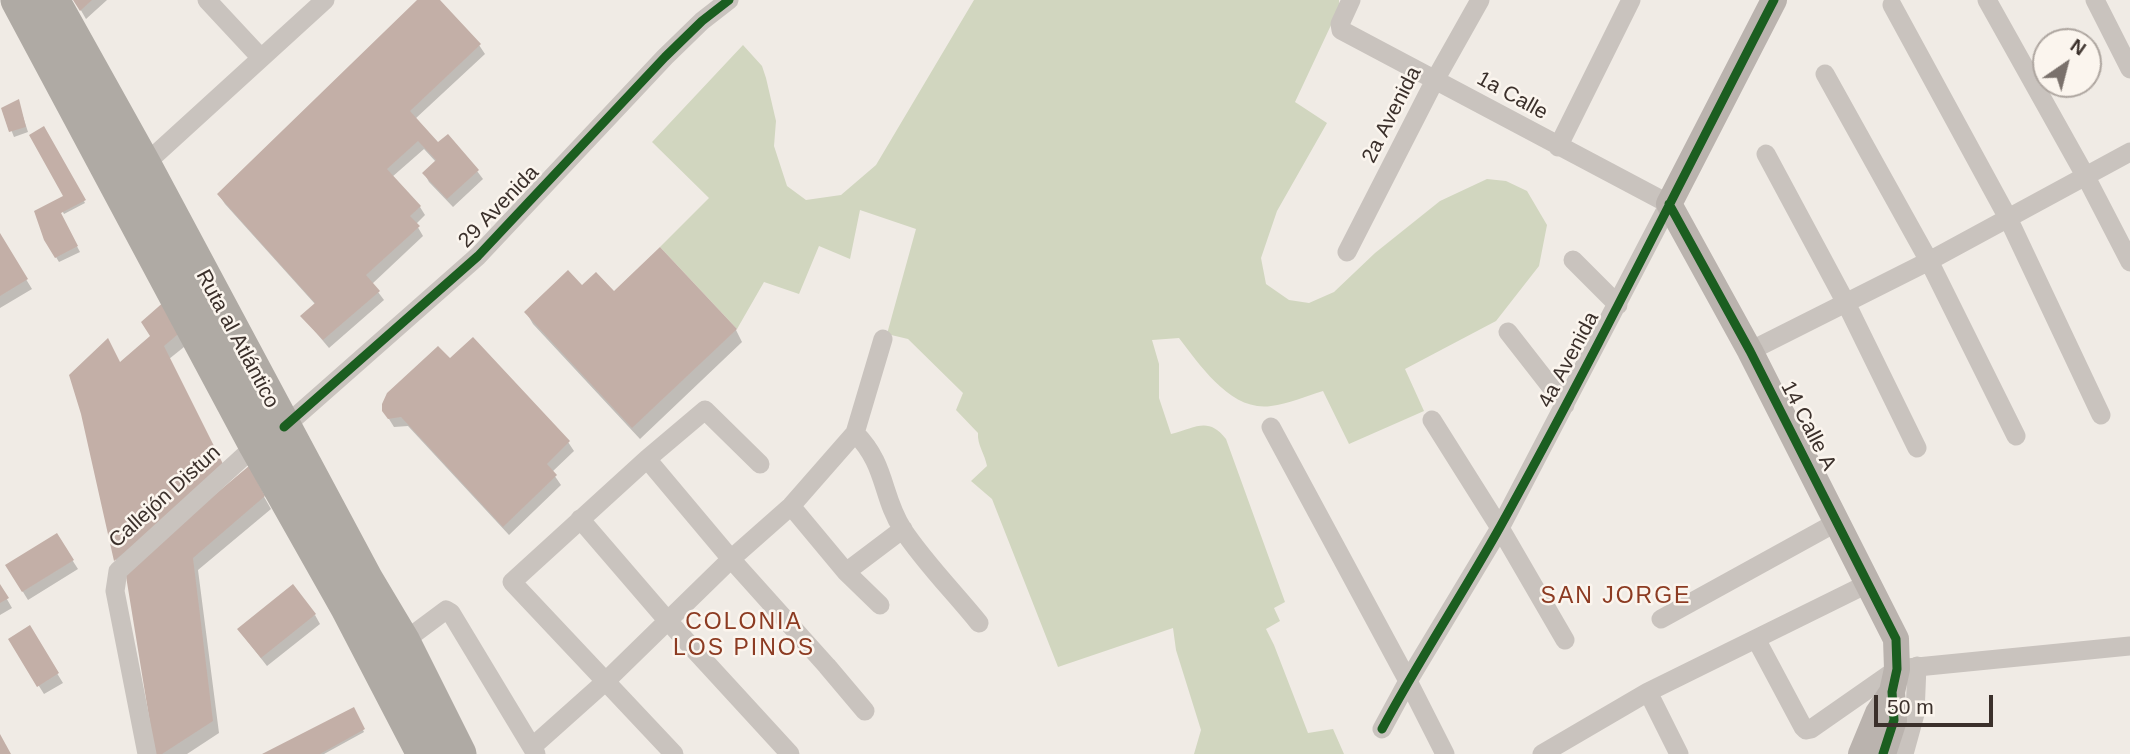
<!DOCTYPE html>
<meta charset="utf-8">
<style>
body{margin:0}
#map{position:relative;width:2130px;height:754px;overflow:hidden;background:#f0ebe5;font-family:Helvetica,sans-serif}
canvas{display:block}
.north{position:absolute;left:2032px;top:28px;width:70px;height:70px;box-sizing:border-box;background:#fbf5ee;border:2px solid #aea6a0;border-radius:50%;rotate:35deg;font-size:19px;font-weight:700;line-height:28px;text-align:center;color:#3b302b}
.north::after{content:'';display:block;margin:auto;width:24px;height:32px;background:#7a716c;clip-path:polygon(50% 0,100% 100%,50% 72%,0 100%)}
.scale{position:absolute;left:1874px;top:695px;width:119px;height:32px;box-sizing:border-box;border:4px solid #3b302b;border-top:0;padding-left:9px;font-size:21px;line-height:24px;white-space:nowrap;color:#3b302b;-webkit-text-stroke:5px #fbf5ee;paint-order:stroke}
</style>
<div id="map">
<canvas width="2130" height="754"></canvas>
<div class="north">N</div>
<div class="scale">50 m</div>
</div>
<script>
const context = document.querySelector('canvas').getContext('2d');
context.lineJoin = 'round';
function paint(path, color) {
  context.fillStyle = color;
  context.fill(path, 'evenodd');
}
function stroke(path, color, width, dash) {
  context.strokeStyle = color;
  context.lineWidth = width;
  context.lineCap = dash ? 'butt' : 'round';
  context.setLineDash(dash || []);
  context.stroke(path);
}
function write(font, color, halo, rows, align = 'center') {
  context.font = font + ' Helvetica,sans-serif';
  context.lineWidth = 5;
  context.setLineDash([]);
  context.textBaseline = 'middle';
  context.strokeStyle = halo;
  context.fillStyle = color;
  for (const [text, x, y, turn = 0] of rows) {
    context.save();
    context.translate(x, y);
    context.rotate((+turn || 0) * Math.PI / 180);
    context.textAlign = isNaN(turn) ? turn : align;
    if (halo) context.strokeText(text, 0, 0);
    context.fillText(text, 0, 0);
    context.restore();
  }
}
const green = new Path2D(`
 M974,0H1339V8L1295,102L1327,123L1277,211L1261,258L1266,284L1289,300L1309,303L1334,292L1375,253L1440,201L1487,179L1506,181L1527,191L1547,225L1539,266L1496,321L1405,369L1424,411L1349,444L1323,391C1306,396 1288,404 1271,406C1231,412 1200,365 1179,338L1152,340L1159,364V398L1171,434C1196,428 1208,416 1226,439L1285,602L1274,608L1280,621L1266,629L1274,645L1308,733L1333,729L1344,754H1194L1201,730L1176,650L1173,628L1058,667L992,499L971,481L987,466C985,454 977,445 978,433L956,410L963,393L908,339L887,334L916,229L860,210L850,259L819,246L799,294L764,282L737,329L660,247L709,198L652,142L743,45L762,66L766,78L776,121L774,146L787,186L806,200L841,195L876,165Z`);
const shadow = new Path2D(`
 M75,0H107L86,19Z
 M420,0H437L479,45L485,54L415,119L438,144L477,171L483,179L453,207L429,182L424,173L436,162L424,149L392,177L420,207L425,215L416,224L423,236L372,284L384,300L329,348L302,316L315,304L225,204L219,195Z
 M18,101L28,132L14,137L3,109Z
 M44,128L85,203L64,214L57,201L65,197Z
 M54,203L80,252L59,262L45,239Z
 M0,237L32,289L0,308Z
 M659,250L736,330L742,342L640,439L533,324L526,312L582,287L613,293Z
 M166,302L189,343L169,359L230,479L116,561L83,414L121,364L152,337Z
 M450,361L568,442L574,451L552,472L561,485L509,535L408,426L394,427L384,411Z
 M248,469L271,509L198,570L219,733L187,754H157L127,570Z
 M56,535L78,569L28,600L7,566Z
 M0,587L12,608L0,615Z
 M315,615L320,624L267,666L245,638Z
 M29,628L63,683L44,694L10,640Z
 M353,710L364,732L324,754H266Z`);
const building = new Path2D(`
 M73,0H92L80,11Z
 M417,0H440L481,44L410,111L438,142L448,134L479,170L447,199L422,173L436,160L418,141L387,169L421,206L410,216L420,226L366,275L380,291L323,340L300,316L315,303L217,194Z
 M19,99L26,127L9,132L1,108Z
 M44,126L86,200L61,213L78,246L55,258L44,240L34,211L63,196L29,135Z
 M0,233L28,279L0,296Z
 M660,247L737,329L632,428L524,312L568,270L582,285L596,272L614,291Z
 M166,300L183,330L164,346L226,470L114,561L81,414L69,375L108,338L120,362L150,336L141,322Z
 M473,337L570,441L547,464L557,475L503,527L401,417L388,419L382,411V404L387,393L438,346L450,358Z
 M249,466L265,496L193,558L213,721L162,754H155L125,570Z
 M57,533L74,560L22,592L5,565Z
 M0,584L9,598L0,603Z
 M293,584L316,614L261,658L237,629Z
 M30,625L59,673L37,687L8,639Z
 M354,707L365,729L320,754H262Z
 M0,734L11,754H0Z`);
const street = new Path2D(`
 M207,0L261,58
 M1351,0L1340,24L1341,30L1669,204L1500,528L1408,681L1382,729
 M1987,0L2086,177L2130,262
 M2095,0L2130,69
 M1892,5L2008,218L2101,415
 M1825,74L1929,261L2016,436
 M1558,147L1631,0
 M1766,154L1846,303L1917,448
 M144,165L325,0
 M1347,252L1435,80L1480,0
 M1573,260L1618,305
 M1508,332L1565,405
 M1750,351L1929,261L2130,152
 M1432,420L1500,528L1565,640
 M284,427L478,256L665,57L702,21L729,0
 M1271,427L1408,681L1445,754
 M855,433C887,465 881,496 903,530C925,563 954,592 979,623
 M647,459L731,559L827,666L865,711
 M791,506L846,572L880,605
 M580,519L667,620L790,754
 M846,572L903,529
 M1661,619L1837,522
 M1756,639L1803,727L1806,730L1811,729L1897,669L2130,646
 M403,642L446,610L451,613L536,754
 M1648,692L1679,754
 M532,747L606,681L731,559L791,506L855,433L883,339
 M147,754L115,591L118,571L256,445
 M674,754L512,582L647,459L705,410L760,464
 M1542,754L1648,692L1869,583
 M1904,754L1915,714L1917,666`);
const secondary = new Path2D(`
 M1774,0L1669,204L1750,351L1896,639L1897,669L1892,692L1894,720L1883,754
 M1861,754L1878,713L1892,692`);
const highway = new Path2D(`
 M18,0L256,445L348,608L424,754
 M52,0L144,165L366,580L403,642L459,754`);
const cycleway = new Path2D(`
 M1669,204L1750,351L1896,639L1897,669L1892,692L1894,720L1883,754
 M284,427L478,256L665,57L702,21L729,0
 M1382,729C1419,660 1462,595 1500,527C1596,354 1683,176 1774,0`);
const streetNames = [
 ["1a Calle",1512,96,29],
 ["2a Avenida",1392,115,-63],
 ["29 Avenida",499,207,-46],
 ["Ruta al Atlántico",237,339,62],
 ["4a Avenida",1569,360,-62],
 ["14 Calle A",1808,426,63],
 ["Callejón Distun",165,497,-42]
];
const neighbourhoodNames = [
 ["SAN JORGE",1616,597],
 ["COLONIA",744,623],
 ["LOS PINOS",744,649]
];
paint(green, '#d1d6bf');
paint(shadow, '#0003');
paint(building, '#c3afa7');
stroke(street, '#c9c3be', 19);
stroke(secondary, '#bab3ae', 26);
stroke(highway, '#afaaa4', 35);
stroke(cycleway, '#1b5e20', 9);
write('21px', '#3b302b', '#fbf5ee', streetNames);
context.letterSpacing = '2px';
write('23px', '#8c3b22', '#fbf5ee', neighbourhoodNames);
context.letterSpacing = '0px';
</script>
